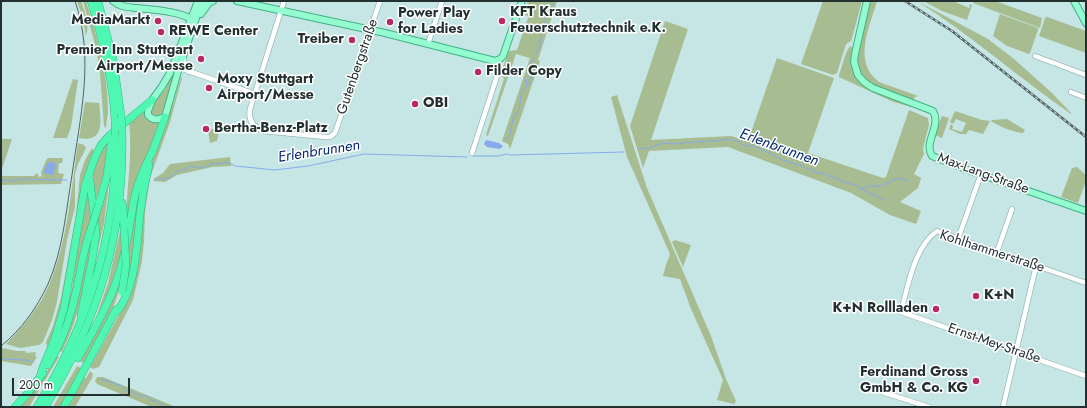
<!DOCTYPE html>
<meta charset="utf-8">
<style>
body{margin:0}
#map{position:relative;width:1087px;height:408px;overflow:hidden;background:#c5e6e5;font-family:Jost,sans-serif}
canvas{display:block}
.frame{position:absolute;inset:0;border:2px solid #233030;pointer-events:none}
.scale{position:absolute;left:12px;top:378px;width:118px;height:18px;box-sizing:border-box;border:2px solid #233030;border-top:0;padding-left:5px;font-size:12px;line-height:14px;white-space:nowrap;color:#233030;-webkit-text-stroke:3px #fff;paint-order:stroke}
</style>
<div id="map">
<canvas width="1087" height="408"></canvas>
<div class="frame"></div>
<div class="scale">200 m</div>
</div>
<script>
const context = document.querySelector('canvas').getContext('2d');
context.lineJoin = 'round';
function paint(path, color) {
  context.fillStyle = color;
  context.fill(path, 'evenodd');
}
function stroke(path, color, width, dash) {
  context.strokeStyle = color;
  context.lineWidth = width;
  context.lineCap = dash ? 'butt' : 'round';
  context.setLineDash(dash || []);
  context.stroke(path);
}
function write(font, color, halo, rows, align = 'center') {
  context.font = font + ' Jost,sans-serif';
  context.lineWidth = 3;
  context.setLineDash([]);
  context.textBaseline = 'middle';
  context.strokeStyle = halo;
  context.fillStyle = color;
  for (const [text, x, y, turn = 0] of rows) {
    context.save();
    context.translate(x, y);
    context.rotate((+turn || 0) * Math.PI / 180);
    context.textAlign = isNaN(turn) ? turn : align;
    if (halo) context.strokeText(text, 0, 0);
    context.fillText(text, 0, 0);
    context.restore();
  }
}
const green = new Path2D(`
 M77,1H81C85,13 90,24 86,36L82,15Z
 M83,1H86C97,36 108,74 108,111C108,117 106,122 106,128L104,126L100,73L96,48Z
 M528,1H557L538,60L540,61L510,149L508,144L502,141L530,58L516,54L488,136L486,135L504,79L503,77L500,75L509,51L517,50L528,18V16L524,15Z
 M823,1H862L852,38L851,41L846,44L837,73L833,75L801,64Z
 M870,1H877C870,26 852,62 879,82L918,96L915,97L913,100L879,89L865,80L860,73L857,57Z
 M917,1L988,39L1014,59L1052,93L1071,113V114C1019,78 971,35 917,1Z
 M923,1H953L969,8L970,4L972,5L967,20L942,11Z
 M974,1H995L1042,18L1040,28L973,3Z
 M1000,14L1038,28V30L1030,53L1029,54L1007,46L993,36Z
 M1047,17L1086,31V53L1039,36L1045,18Z
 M665,21L688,29L651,140L731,136L748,141L777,58L834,78L808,153L883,178L886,177L909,110L928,118L929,125L923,148L924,154L914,174L921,178L918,188L900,202L921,211L916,224L890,215L851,193L728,147L649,151L643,168L630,126Z
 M850,46L853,48L852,59L862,84L872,91L911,106V107L891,101L839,77V75L846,53Z
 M172,74L174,75L163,111L161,115L156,117L151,114L152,106L165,90Z
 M181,77L182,78L170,122L150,178L145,211L144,242L142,261L133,300L99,367L93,369L90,367L120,313L128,295L149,174L153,157L173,104Z
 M73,79L78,80L71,127L67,138H53Z
 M617,95L647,188L711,336L726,379L736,401L734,404L717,400L723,380L691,309L680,279L663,276L666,265L670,254L627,157L611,97Z
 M85,102L99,103C101,121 105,143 79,138Z
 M146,108V113L160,122L126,224C126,190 133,156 129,122Z
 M955,111L982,120L990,121L983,134L969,130L966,134H960L949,129L951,124L953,126L952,129L962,132L966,123L956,119L953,124L950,122Z
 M942,116L949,118L942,138L935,135Z
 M1007,119L1025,130L1023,133C1012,132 1001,127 991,121L992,120Z
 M220,127L217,141L210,143L208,130Z
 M1,139H12L1,172Z
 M78,143L84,145L86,148L78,164L75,174V207L67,240L57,302L52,320L43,342L39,345L20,348L6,344C23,326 40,307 49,285C68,240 71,190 78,143Z
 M108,143L106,156H107L102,182L95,201C91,172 92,169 105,144Z
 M92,148L94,151L62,308L48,346L46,344V342L53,326L61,298L76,215L80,175L85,160Z
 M230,157L231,166L212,167L177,175L165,182L153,181L155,178L163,173L170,164Z
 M48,158H63L62,163H59L58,173L64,174L61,184L1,185V176H34L37,173L39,177L42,176L41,173L46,160Z
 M1077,167L1086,175V181L1078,203L1061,197L1072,168Z
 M107,182L109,183L104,224L93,269L97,222Z
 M141,182L130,275L126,285L129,249L132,235L131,234L134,210Z
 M86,191H88L92,214L82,246L69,310L56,346L68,305L72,288Z
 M120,231L121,232L123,255L115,280L94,323L108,283Z
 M92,236C88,276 80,315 62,352L59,351L83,263Z
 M675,240L691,245L683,267L672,242Z
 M121,279C117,310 98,337 84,363L80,361L114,297Z
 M2,348L17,351H25L26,353L36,352L35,356L37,357L31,366L1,361V349Z
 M57,356L59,357L29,407H18L43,377Z
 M77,366L81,368L61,407H53Z
 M90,371L93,374L92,378L75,407H69L84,377L86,378Z
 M97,377H103L176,407H152L97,384L95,381Z`);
const water = new Path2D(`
 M486,140L499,143L503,146L500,149L487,147L484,144Z
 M48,162L56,163L53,175L44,173V171Z`);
const stream = new Path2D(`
 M535,56L540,45L543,26L554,1
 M526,78L527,86
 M506,140L510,134L513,119L519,109L522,91L529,84L531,76V67L533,60
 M638,149L649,148L663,143L678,144L687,142L691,143L697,141L705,142L710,140L715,141L727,139L740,142L743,145L757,147L785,161L799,165L818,173H822L847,183L856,185L861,189L885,200
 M473,156H498L507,154L510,155L624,152
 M155,179H168L179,170H185L191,166L198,168L206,167L213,163L218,164L228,162L235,166L275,170L308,166L364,154L467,157
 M1,180L13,181L21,179L67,180
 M861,189L868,186H881L898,178L908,181
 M1,359L25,360L33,362
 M101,379L122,386L126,391L133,392L140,396L144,395L149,397L151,400L158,402L165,407`);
const minor = new Path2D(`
 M284,1L250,109C248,120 253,127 263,131L326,137H330L335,133L380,1
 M428,44L442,1
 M183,56L185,65L189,72
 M1035,56L1086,75
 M177,67L255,94
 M1071,92L1086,98
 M472,153L497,76L499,69L498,60
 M958,239L981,174
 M997,252L1012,209
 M1086,283L937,231C914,247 908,286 901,312L1086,376
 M882,392L929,407
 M1003,407L1036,266`);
const major = new Path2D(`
 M113,1C120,7 128,7 137,8C153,10 178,11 191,19
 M198,1L170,73L161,88L152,100L148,111V115C153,121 158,120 165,117L179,68L198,12L204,1
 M237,1L385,33L495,61L500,59L503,56L522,1
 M867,1L855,54L854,62L858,75L864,82L873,88L933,111C942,126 923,142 932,156L971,171L1086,211
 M1074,1L1086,23
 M201,14L209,3L213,1`);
const highway = new Path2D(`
 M91,1C103,40 113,80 115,121
 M98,1L113,59L121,115
 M152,153L165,117
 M122,203L123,207L124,229
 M99,204L107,176L111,145L113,141
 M114,314C136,294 137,242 140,214C142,197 145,181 149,165
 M81,315L92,261L96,233L90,181
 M78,358C94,330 112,299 121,267C128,243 130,219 135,195C139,179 146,164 153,150
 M48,365C59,347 67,328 72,308C79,284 81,259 89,235
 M40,377L43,367L55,338L64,308L85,186L95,157L101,145L110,135L152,100
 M15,407L28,393L43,373
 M37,407C88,324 118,234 115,135
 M45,407C99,318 125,234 122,129
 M64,407L116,310`);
const tram = new Path2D(`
 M1,346C21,330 37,308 48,284C63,250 66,211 72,175C80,117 95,58 75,1`);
const rail = new Path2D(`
 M905,1L952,31L1086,137`);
const highwayBridge = new Path2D(`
 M121,115L122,129
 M115,121V135
 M89,235L99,204
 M122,292L126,265L124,229`);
const markers = [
 [158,21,4,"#b72a60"],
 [502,21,4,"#b72a60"],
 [390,22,4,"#b72a60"],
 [161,32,4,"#b72a60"],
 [352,40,4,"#b72a60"],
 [201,59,4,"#b72a60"],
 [478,72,4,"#b72a60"],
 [209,88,4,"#b72a60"],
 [415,104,4,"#b72a60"],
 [206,129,4,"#b72a60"],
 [976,296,4,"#b72a60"],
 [936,309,4,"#b72a60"],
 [976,381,4,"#b72a60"]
];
const poiNames = [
 ["KFT Kraus",510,13],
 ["Feuerschutztechnik e.K.",510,29],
 ["Power Play",398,14],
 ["for Ladies",398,30],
 ["MediaMarkt",150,21,"right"],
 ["REWE Center",169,32],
 ["Treiber",344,40,"right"],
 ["Premier Inn Stuttgart",193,51,"right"],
 ["Airport/Messe",193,67,"right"],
 ["Filder Copy",486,72],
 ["Moxy Stuttgart",217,80],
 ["Airport/Messe",217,96],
 ["OBI",423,104],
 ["Bertha-Benz-Platz",214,129],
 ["K+N",984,296],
 ["K+N Rollladen",928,309,"right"],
 ["Ferdinand Gross",968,373,"right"],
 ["GmbH & Co. KG",968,389,"right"]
];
const streetNames = [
 ["Gutenbergstraße",358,67,-71],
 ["Max-Lang-Straße",983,174,20],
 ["Kohlhammerstraße",992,252,18],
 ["Ernst-Mey-Straße",994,344,19]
];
const waterNames = [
 ["Erlenbrunnen",779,148,20],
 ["Erlenbrunnen",319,152,-9]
];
paint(green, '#a8bc91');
paint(water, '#87aaeb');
stroke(stream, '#87aaeb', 1);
stroke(minor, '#99b9b8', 6);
stroke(major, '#40b284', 8);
stroke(highway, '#40b284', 8);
stroke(minor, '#fff', 4.5);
stroke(major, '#95fbd1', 6);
stroke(highway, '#4ff8b2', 7);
stroke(tram, '#516464', 1);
stroke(rail, '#516464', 2.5);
stroke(rail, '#fff', 1, [3]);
stroke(highwayBridge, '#40b284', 8, []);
stroke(highwayBridge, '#4ff8b2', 7);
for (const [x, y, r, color] of markers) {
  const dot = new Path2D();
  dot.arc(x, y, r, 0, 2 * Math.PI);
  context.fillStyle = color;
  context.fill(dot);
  stroke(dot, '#fff', 1.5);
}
write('bold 14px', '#233030', '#fff', poiNames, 'left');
write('14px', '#233030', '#fff', streetNames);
write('italic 15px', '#062972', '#fff', waterNames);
</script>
